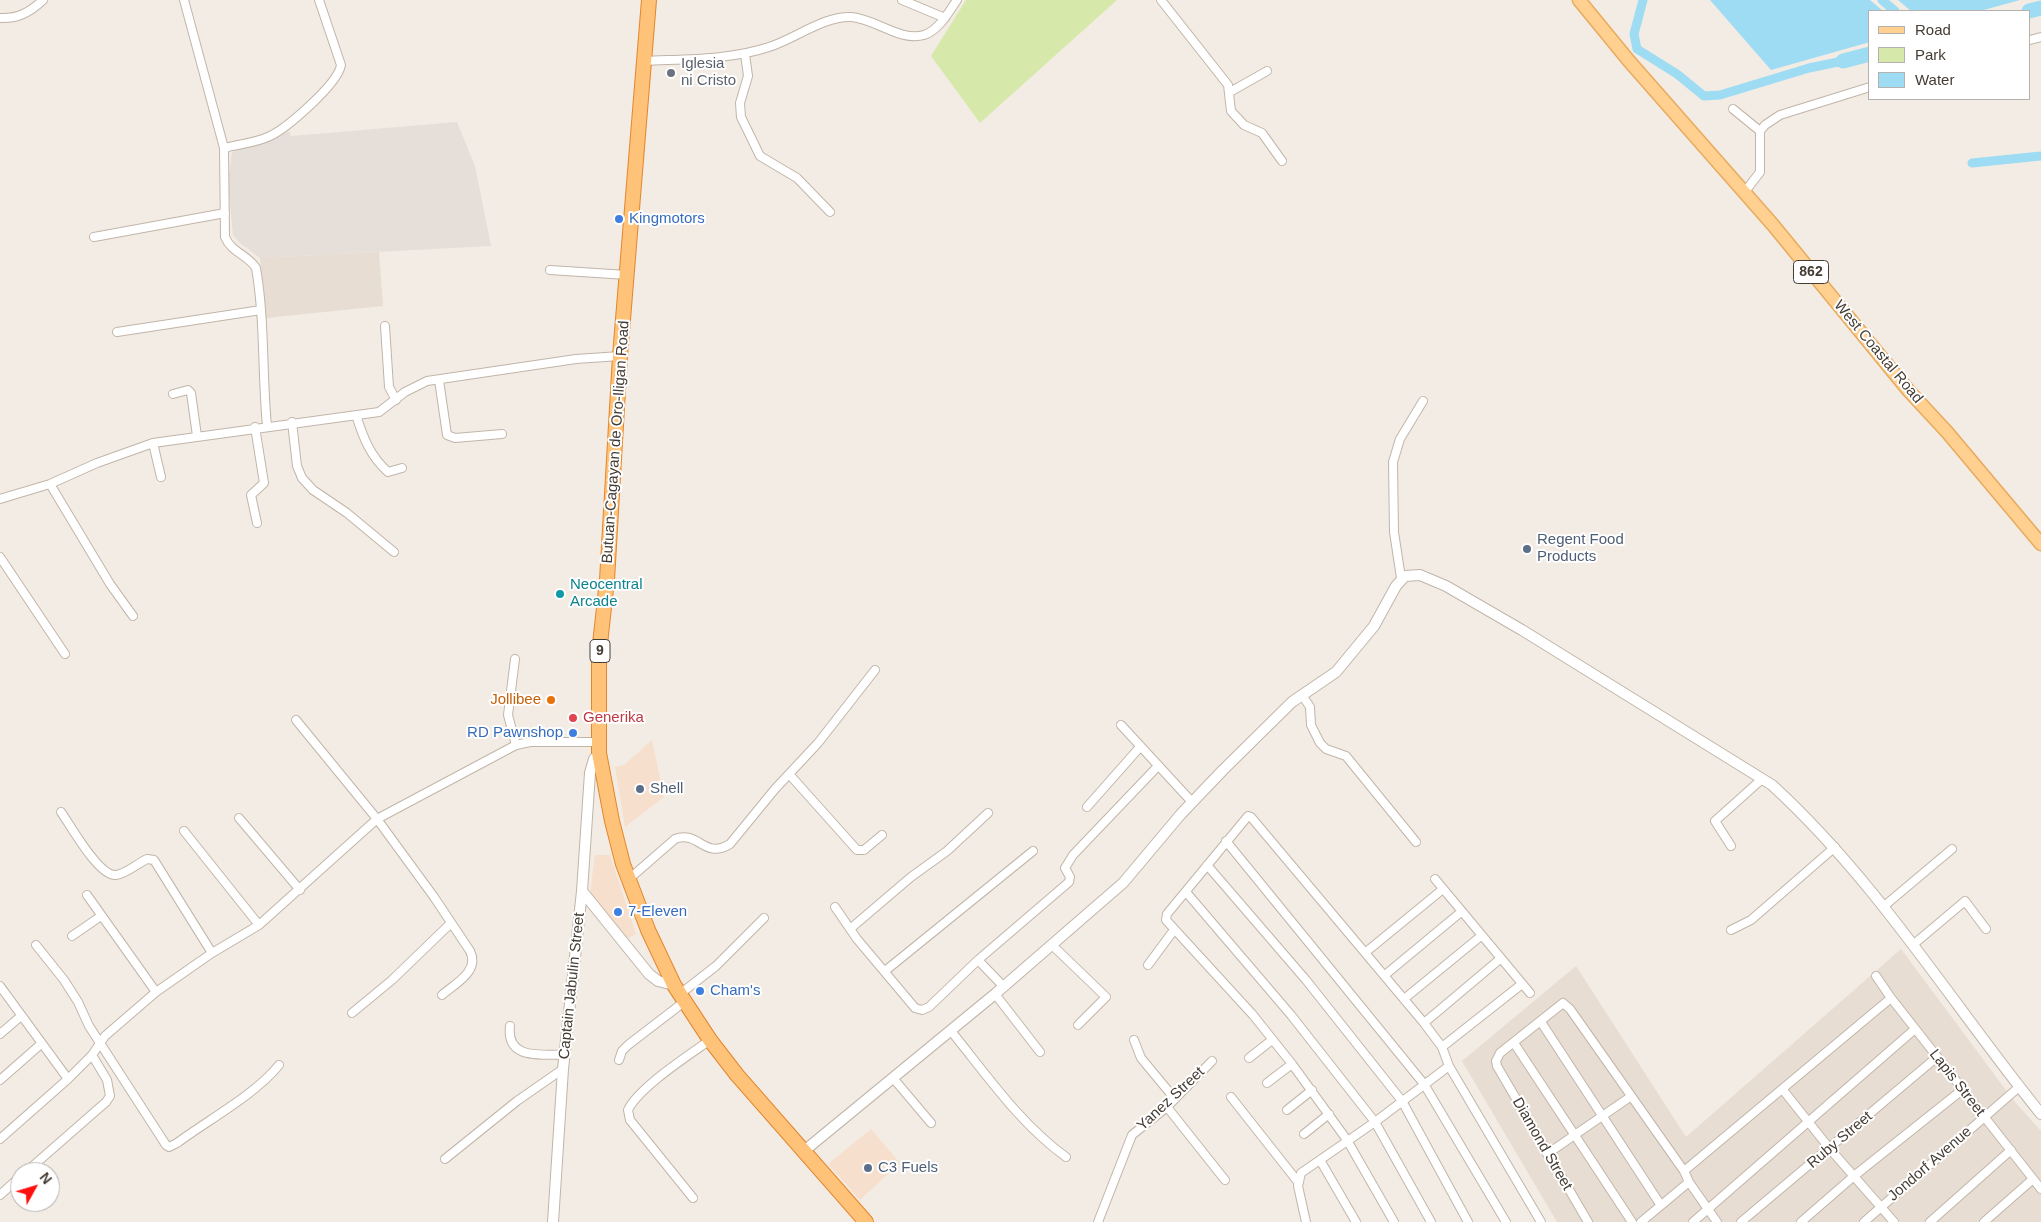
<!DOCTYPE html>
<style>
body{margin:0}
#map{position:relative;width:2041px;height:1222px;overflow:hidden;background:#f3ece4;font-family:Helvetica,sans-serif}
canvas{display:block}
.legend{position:absolute;left:1868px;top:10px;width:162px;height:90px;box-sizing:border-box;background:#fff;border:1px solid #b5b1ae;margin:0;padding:6px 9px;list-style:none;font-size:15px;color:#453c34}
.legend li{display:flex;align-items:center;gap:10px;height:25px}
.legend b{width:25px;border:1px solid #b5b1ae}
.north{position:absolute;left:10px;top:1162px;width:50px;height:50px;box-sizing:border-box;background:#fff;border:1px solid #b5b1ae;border-radius:50%;rotate:51deg;font-size:14px;font-weight:700;line-height:20px;text-align:center;color:#453c34}
.north::after{content:'';display:block;margin:auto;width:18px;height:22px;background:#ff100e;clip-path:polygon(50% 0,100% 100%,50% 72%,0 100%)}
</style>
<div id="map">
<canvas width="2041" height="1222"></canvas>
<ul class="legend">
<li><b style="height:6px;background:#ffd090"></b>Road</li>
<li><b style="height:14px;background:#d6e9aa"></b>Park</li>
<li><b style="height:14px;background:#9ddcf3"></b>Water</li>
</ul>
<div class="north">N</div>
</div>
<script>
const context = document.querySelector('canvas').getContext('2d');
context.lineJoin = 'round';
function paint(path, color) {
  context.fillStyle = color;
  context.fill(path, 'evenodd');
}
function stroke(path, color, width, dash) {
  context.strokeStyle = color;
  context.lineWidth = width;
  context.lineCap = dash ? 'butt' : 'round';
  context.setLineDash(dash || []);
  context.stroke(path);
}
function write(font, color, halo, rows, align = 'center') {
  context.font = font + ' Helvetica,sans-serif';
  context.lineWidth = 4;
  context.setLineDash([]);
  context.textBaseline = 'middle';
  context.strokeStyle = halo;
  context.fillStyle = color;
  for (const [text, x, y, turn = 0] of rows) {
    context.save();
    context.translate(x, y);
    context.rotate((+turn || 0) * Math.PI / 180);
    context.textAlign = isNaN(turn) ? turn : align;
    if (halo) context.strokeText(text, 0, 0);
    context.fillText(text, 0, 0);
    context.restore();
  }
}
const residential = new Path2D(`
 M379,252L383,306L266,318L260,258Z
 M1901,949L2014,1101L2041,1131V1222H1557L1462,1061L1576,966L1686,1137Z`);
const commercial = new Path2D(`
 M652,740L664,797L625,827L615,767L624,765Z
 M595,855H610L636,934L627,939L590,893Z
 M871,1129L900,1163L860,1200L828,1164Z`);
const industrial = new Path2D(`
 M457,122L475,166L491,246L260,258L240,243L233,235L228,183L232,152L289,131L291,136Z`);
const green = new Path2D(`
 M966,0H1117L980,123L931,56Z`);
const water = new Path2D(`
 M1710,0H1870L1883,11H1870V42L1771,70Z
 M1898,0H2020L1980,11H1911Z`);
const canal = new Path2D(`
 M1643,0L1634,34L1637,49L1677,74L1704,96L1720,95L1809,68L1843,61
 M1882,0L1895,11
 M1972,163L2041,156`);
const river = new Path2D(`
 M2029,11L2041,8
 M1843,61L1870,54`);
const minor = new Path2D(`
 M184,0L224,148L225,237C231,252 248,255 256,268C265,320 262,374 267,426
 M902,0L945,18
 M1161,0L1228,85L1231,111L1244,125L1262,133L1282,161
 M0,18C18,19 30,12 43,0
 M2030,40L2041,37
 M745,54L748,76L740,103L741,117L760,156L797,178L830,212
 M645,61C686,59 730,60 769,47C795,39 823,16 851,17C874,18 900,42 924,35C939,30 948,13 957,0
 M1230,92L1267,71
 M1733,109L1760,131
 M224,148C239,144 256,143 270,136C287,128 338,84 341,65L319,0
 M1744,193L1760,172V131L1765,125L1780,115L1870,87
 M94,237L225,213
 M550,270L627,275
 M385,326L389,387L396,400
 M117,332L261,310
 M439,380L447,435L455,438L502,434
 M173,394L188,390L191,393L197,436
 M356,415C363,437 370,456 388,472L402,468
 M292,422L297,466L302,478L313,490L347,513L394,552
 M255,427L264,483L251,495L257,523
 M153,443L161,477
 M50,484L110,584L133,616
 M0,499L50,484L97,463L153,443L379,412L405,392L427,381L576,359L620,356
 M0,557L65,654
 M1401,578L1394,532L1393,462L1400,439L1423,401
 M515,659L508,715L516,745
 M1302,695L1310,707L1311,725L1320,743L1326,749L1346,756L1416,842
 M296,720L377,819L434,897L470,951C480,971 456,983 442,995
 M1121,725L1192,802
 M789,774L857,850H864L882,835
 M1087,807L1140,747
 M61,812C71,826 99,877 116,875C126,874 138,863 147,859L154,860L212,953
 M239,818L300,890
 M184,831L259,925
 M1226,841L1424,1084L1506,1222
 M1731,846L1715,821L1762,779
 M1207,865L1306,980L1402,1101L1468,1222
 M629,879L675,839C699,830 704,860 730,844L775,789L818,743L875,670
 M1435,879L1530,993
 M1186,892L1291,1015L1375,1122L1431,1222
 M87,895L156,992
 M835,907L857,939L915,1008L922,1010L929,1007L978,960L1069,882L1070,877L1065,868L1073,855L1158,766
 M1883,907L1952,849
 M850,929L911,877L947,851L988,813
 M1731,930L1751,920L1835,847
 M72,936L101,916
 M1914,944L1965,901L1986,929
 M36,945L64,980L78,1002L89,1026L166,1145L169,1147L177,1143C208,1120 256,1094 279,1065
 M1052,945L1106,997L1078,1025
 M1366,952L1443,889
 M978,960L1004,987
 M1148,965L1174,930
 M885,971L1033,851
 M1385,975L1461,912
 M1876,976L1891,998L2041,1189
 M0,986L68,1079
 M680,994L716,966L764,918
 M995,994L1040,1052
 M1404,999L1481,936
 M352,1013L392,980L451,923
 M1541,1022L1660,1204
 M1424,1023L1500,959
 M510,1026C506,1060 540,1054 565,1055
 M951,1031C986,1074 1020,1124 1066,1157
 M0,1034L21,1016
 M1134,1040L1141,1058L1175,1099
 M1514,1043L1632,1222
 M1442,1047L1522,984
 M1249,1058L1272,1040
 M619,1060L622,1051L628,1045L684,1002
 M893,1078L931,1123
 M0,1080L41,1044
 M1267,1083L1292,1064
 M1783,1090L1830,1149L1894,1222
 M1231,1097L1298,1182
 M1167,1107L1225,1180
 M1287,1110L1312,1090
 M1304,1134L1329,1114
 M0,1139L68,1079L92,1055L105,1036L156,992L212,953L259,925L377,819L516,745L530,742H598
 M1547,1154L1630,1097
 M445,1159L517,1101L563,1069
 M1320,1160L1356,1222
 M1684,1171L1891,998
 M26,1172L106,1102L110,1096L107,1080L92,1055
 M0,1195L20,1177
 M693,1198L630,1120L628,1110C638,1088 689,1055 710,1040
 M1098,1222L1132,1135L1167,1107L1212,1061
 M1306,1222L1298,1186L1301,1173L1375,1122L1449,1066
 M1394,1222L1347,1140L1292,1064L1253,1015L1166,920L1167,914L1248,816L1251,817L1424,1023L1442,1047L1449,1066L1541,1222
 M1588,1222L1497,1066L1496,1061L1500,1053L1563,1003L1570,1009L1684,1171L1689,1182L1717,1222
 M1641,1222L1689,1182
 M1693,1222L1915,1029
 M1741,1222L1937,1057
 M1801,1222L1854,1176L1962,1090
 M1864,1222L2019,1087
 M1930,1222L2011,1150
 M1984,1222L2033,1179`);
const tertiary = new Path2D(`
 M582,891L649,974L658,981L674,985
 M804,1151L995,994L1123,883L1181,814L1223,770L1292,702L1336,672L1374,626L1396,586L1405,576L1420,575L1446,586L1522,630L1772,785C1878,882 1952,1004 2041,1114
 M553,1222L563,1069L582,891L590,773L594,759L599,753`);
const primary = new Path2D(`
 M1579,0L1629,61L1773,225L1908,390L1947,432L2041,544`);
const trunk = new Path2D(`
 M649,0L620,356L607,580L599,653V753L612,821L623,864L648,930L674,985L710,1040L737,1075L866,1222`);
const markers = [
 [671,73,5,"#6b7280"],
 [619,219,5,"#3f7fe0"],
 [1527,549,5,"#5c6f8a"],
 [560,594,5,"#0f9aa8"],
 [551,700,5,"#e8710a"],
 [573,718,5,"#e0444e"],
 [573,733,5,"#3f7fe0"],
 [640,789,5,"#5c6f8a"],
 [618,912,5,"#3f7fe0"],
 [700,991,5,"#3f7fe0"],
 [868,1168,5,"#5c6f8a"]
];
const shields = [
 [1811,272,35],
 [600,651,20]
];
const shieldNames = [
 ["862",1811,272],
 ["9",600,651]
];
const worshipNames = [
 ["Iglesia",681,64],
 ["ni Cristo",681,81]
];
const shopNames = [
 ["Kingmotors",629,219],
 ["RD Pawnshop",563,733,"right"],
 ["7-Eleven",628,912],
 ["Cham's",710,991]
];
const streetNames = [
 ["West Coastal Road",1878,352,50],
 ["Butuan-Cagayan de Oro-Iligan Road",616,442,-86],
 ["Captain Jabulin Street",572,986,-84],
 ["Lapis Street",1957,1083,52],
 ["Yanez Street",1171,1099,-43],
 ["Ruby Street",1840,1140,-40],
 ["Diamond Street",1542,1144,60],
 ["Jondorf Avenue",1930,1164,-41]
];
const serviceNames = [
 ["Regent Food",1537,540],
 ["Products",1537,557],
 ["Shell",650,789],
 ["C3 Fuels",878,1168]
];
const cultureNames = [
 ["Neocentral",570,585],
 ["Arcade",570,602]
];
const foodNames = [
 ["Jollibee",541,700]
];
const healthNames = [
 ["Generika",583,718]
];
paint(residential, '#e7ddd2');
paint(commercial, '#f6dfcd');
paint(industrial, '#e5ded9');
paint(green, '#d6e9aa');
paint(water, '#9ddcf3');
stroke(canal, '#9ddcf3', 9);
stroke(river, '#9ddcf3', 15);
stroke(minor, '#c1b5a9', 10);
stroke(tertiary, '#c1b5a9', 12);
stroke(primary, '#e8aa5d', 15);
stroke(trunk, '#e3862d', 16);
stroke(minor, '#fff', 8);
stroke(tertiary, '#fff', 10);
stroke(primary, '#ffd090', 12);
stroke(trunk, '#ffc279', 14);
for (const [x, y, r, color] of markers) {
  const dot = new Path2D();
  dot.arc(x, y, r, 0, 2 * Math.PI);
  context.fillStyle = color;
  context.fill(dot);
  stroke(dot, '#fff', 2);
}
for (const [x, y, w] of shields) {
  const box = new Path2D();
  box.roundRect(x - w / 2, y - 11.5, w, 23, 4);
  context.fillStyle = '#fff';
  context.fill(box);
  stroke(box, '#453c34', 1);
}
write('bold 14px', '#453c34', null, shieldNames);
write('15px', '#5b616d', '#fff', worshipNames, 'left');
write('15px', '#366cbe', '#fff', shopNames, 'left');
write('15px', '#453c34', '#fff', streetNames);
write('15px', '#4e5e75', '#fff', serviceNames, 'left');
write('15px', '#0d838f', '#fff', cultureNames, 'left');
write('15px', '#c56008', '#fff', foodNames, 'right');
write('15px', '#be3a42', '#fff', healthNames, 'left');
</script>
